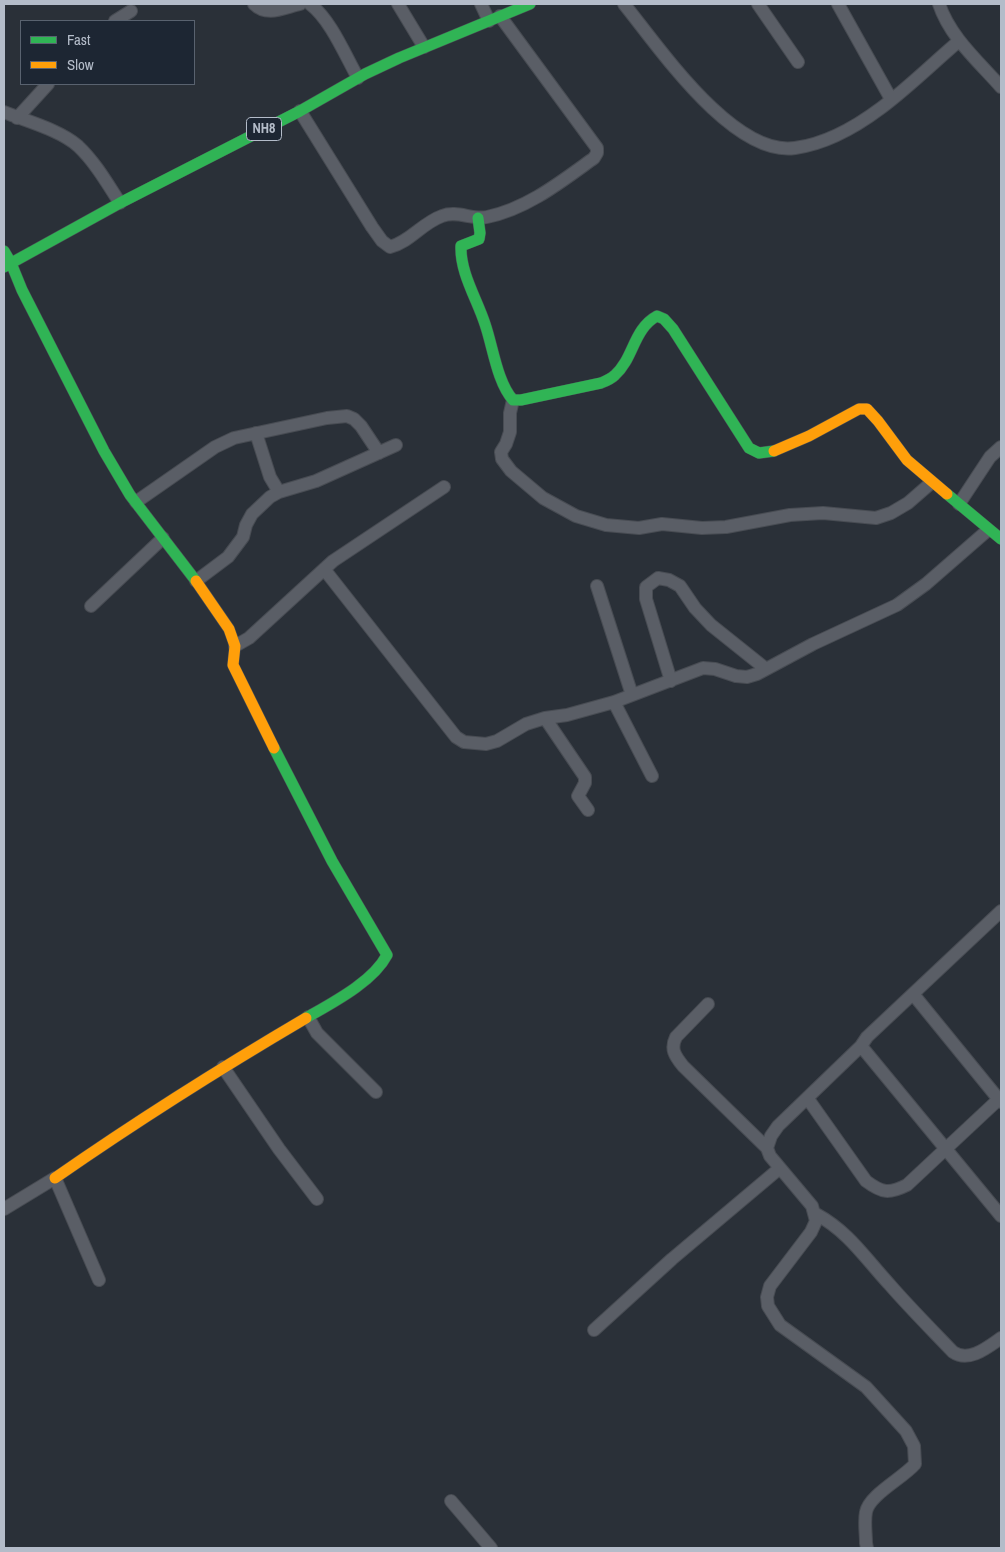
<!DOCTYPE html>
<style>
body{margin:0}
#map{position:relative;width:1005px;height:1552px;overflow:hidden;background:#2a3038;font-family:"Archivo Narrow",sans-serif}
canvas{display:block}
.frame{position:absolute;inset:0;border:5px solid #b4bcc9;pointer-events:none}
.legend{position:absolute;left:20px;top:20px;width:175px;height:65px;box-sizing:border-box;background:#1d2633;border:1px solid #59626f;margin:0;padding:6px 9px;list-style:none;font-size:15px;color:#b4bcc9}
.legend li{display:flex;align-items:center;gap:10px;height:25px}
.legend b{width:25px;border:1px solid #59626f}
</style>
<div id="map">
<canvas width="1005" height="1552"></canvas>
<div class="frame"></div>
<ul class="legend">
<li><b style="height:6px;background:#30b455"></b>Fast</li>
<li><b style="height:6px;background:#ff9f0a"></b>Slow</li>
</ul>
</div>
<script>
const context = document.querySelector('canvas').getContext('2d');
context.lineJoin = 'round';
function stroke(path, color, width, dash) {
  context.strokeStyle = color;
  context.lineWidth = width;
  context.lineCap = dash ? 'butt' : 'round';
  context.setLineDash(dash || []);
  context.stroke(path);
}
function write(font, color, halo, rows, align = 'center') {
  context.font = font + ' "Archivo Narrow",sans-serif';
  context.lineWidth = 5;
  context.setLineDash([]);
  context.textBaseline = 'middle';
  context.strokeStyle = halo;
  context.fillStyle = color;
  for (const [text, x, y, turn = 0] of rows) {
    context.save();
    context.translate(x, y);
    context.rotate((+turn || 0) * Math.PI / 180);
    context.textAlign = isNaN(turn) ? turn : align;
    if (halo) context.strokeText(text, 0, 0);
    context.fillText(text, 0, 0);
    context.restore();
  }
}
const street = new Path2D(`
 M254,4C267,17 283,8 300,4
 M310,4C331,20 345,55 358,78
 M398,4L424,47
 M481,4L489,21
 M624,4C659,47 733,157 795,148C825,144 857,126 881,108C908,88 933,63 959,41
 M758,4L798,62
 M838,4L891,99
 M939,4C950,37 978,61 1001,87
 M115,21L131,11
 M300,111L372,227L382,241L390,247C410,242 422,223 442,216C457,210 472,220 487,217C527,209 562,181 594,158L597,153V148L500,16
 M4,112C26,121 60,130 78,146C95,162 107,183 120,203
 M17,118L48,84
 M513,400L510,413V432L506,444L501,452L502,459L511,471L543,498L576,516L606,525L639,528L662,524L702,528L726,527L790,515L823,513L876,518L891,513L908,503L931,483
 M256,433L270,477L279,492
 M136,502L215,447L234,438L327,418L347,416L354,419L361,426L379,453
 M959,504L990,457L1001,447
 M324,569L456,737L464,742L486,744L497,741L526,724L545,718L567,715L614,702L703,668L715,669L736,676L747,677L757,674L813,644L897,605L926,584L988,530
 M196,581L228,557L243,537L246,525L252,514L270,497L279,492L316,481L396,445
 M597,586L632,695
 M91,606L163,538
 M235,646L249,638L333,561L444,487
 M671,681L646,599V587L658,578L669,580L680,586L695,608L711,625L766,669
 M614,702L652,776
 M545,718L585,777V783L578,796L588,810
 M913,994L1001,1102
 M708,1004L676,1037C670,1049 675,1056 683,1066L767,1148
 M308,1017L317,1033L376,1092
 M861,1046L1001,1216
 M223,1067L279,1149L317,1199
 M808,1099L866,1181C882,1193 889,1194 907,1185L999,1099
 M4,1209L55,1178L99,1280
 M816,1214C849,1232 865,1258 890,1285C910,1308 932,1330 953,1352C969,1363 988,1347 1001,1338
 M594,1330L672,1259L780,1168
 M451,1501L491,1548
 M867,1548L866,1543C866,1533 864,1522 866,1512C869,1495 903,1478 915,1464L914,1446L906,1431L866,1387L780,1325L768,1306L767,1297L770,1286L811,1232L816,1221L812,1206L770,1156L767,1148L771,1136L778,1126L861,1046L867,1037L1001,911`);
const fast = new Path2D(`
 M478,218L480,233L479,239L461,246C460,273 477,299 485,324C493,347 497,382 513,400H521L601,383C606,381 611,379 615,375C634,358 633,329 657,316L664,319L673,329L749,448L759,453L774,451
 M4,251L11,263L22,290L104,451L130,495L196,581
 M4,267L120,203L300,111L365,74L399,58L530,4
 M947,494L1001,539
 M274,748L332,861L387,955C373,982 332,1003 306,1018`);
const slow = new Path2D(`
 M774,451L809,436L859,409H867L878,421L907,460L947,494
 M196,581L229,629L235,646L233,665L274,748
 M55,1178C137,1121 221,1068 306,1018`);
const shields = [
 [264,129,35]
];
const shieldNames = [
 ["NH8",264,129]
];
stroke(street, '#484c53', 14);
stroke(fast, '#484c53', 12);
stroke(slow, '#484c53', 12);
stroke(street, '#5a5e66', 12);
stroke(fast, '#30b455', 11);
stroke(slow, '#ff9f0a', 11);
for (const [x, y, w] of shields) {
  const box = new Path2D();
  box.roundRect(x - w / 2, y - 11.5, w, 23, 4);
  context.fillStyle = '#1d2633';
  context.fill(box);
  stroke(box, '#b4bcc9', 1);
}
write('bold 14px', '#b4bcc9', null, shieldNames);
</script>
